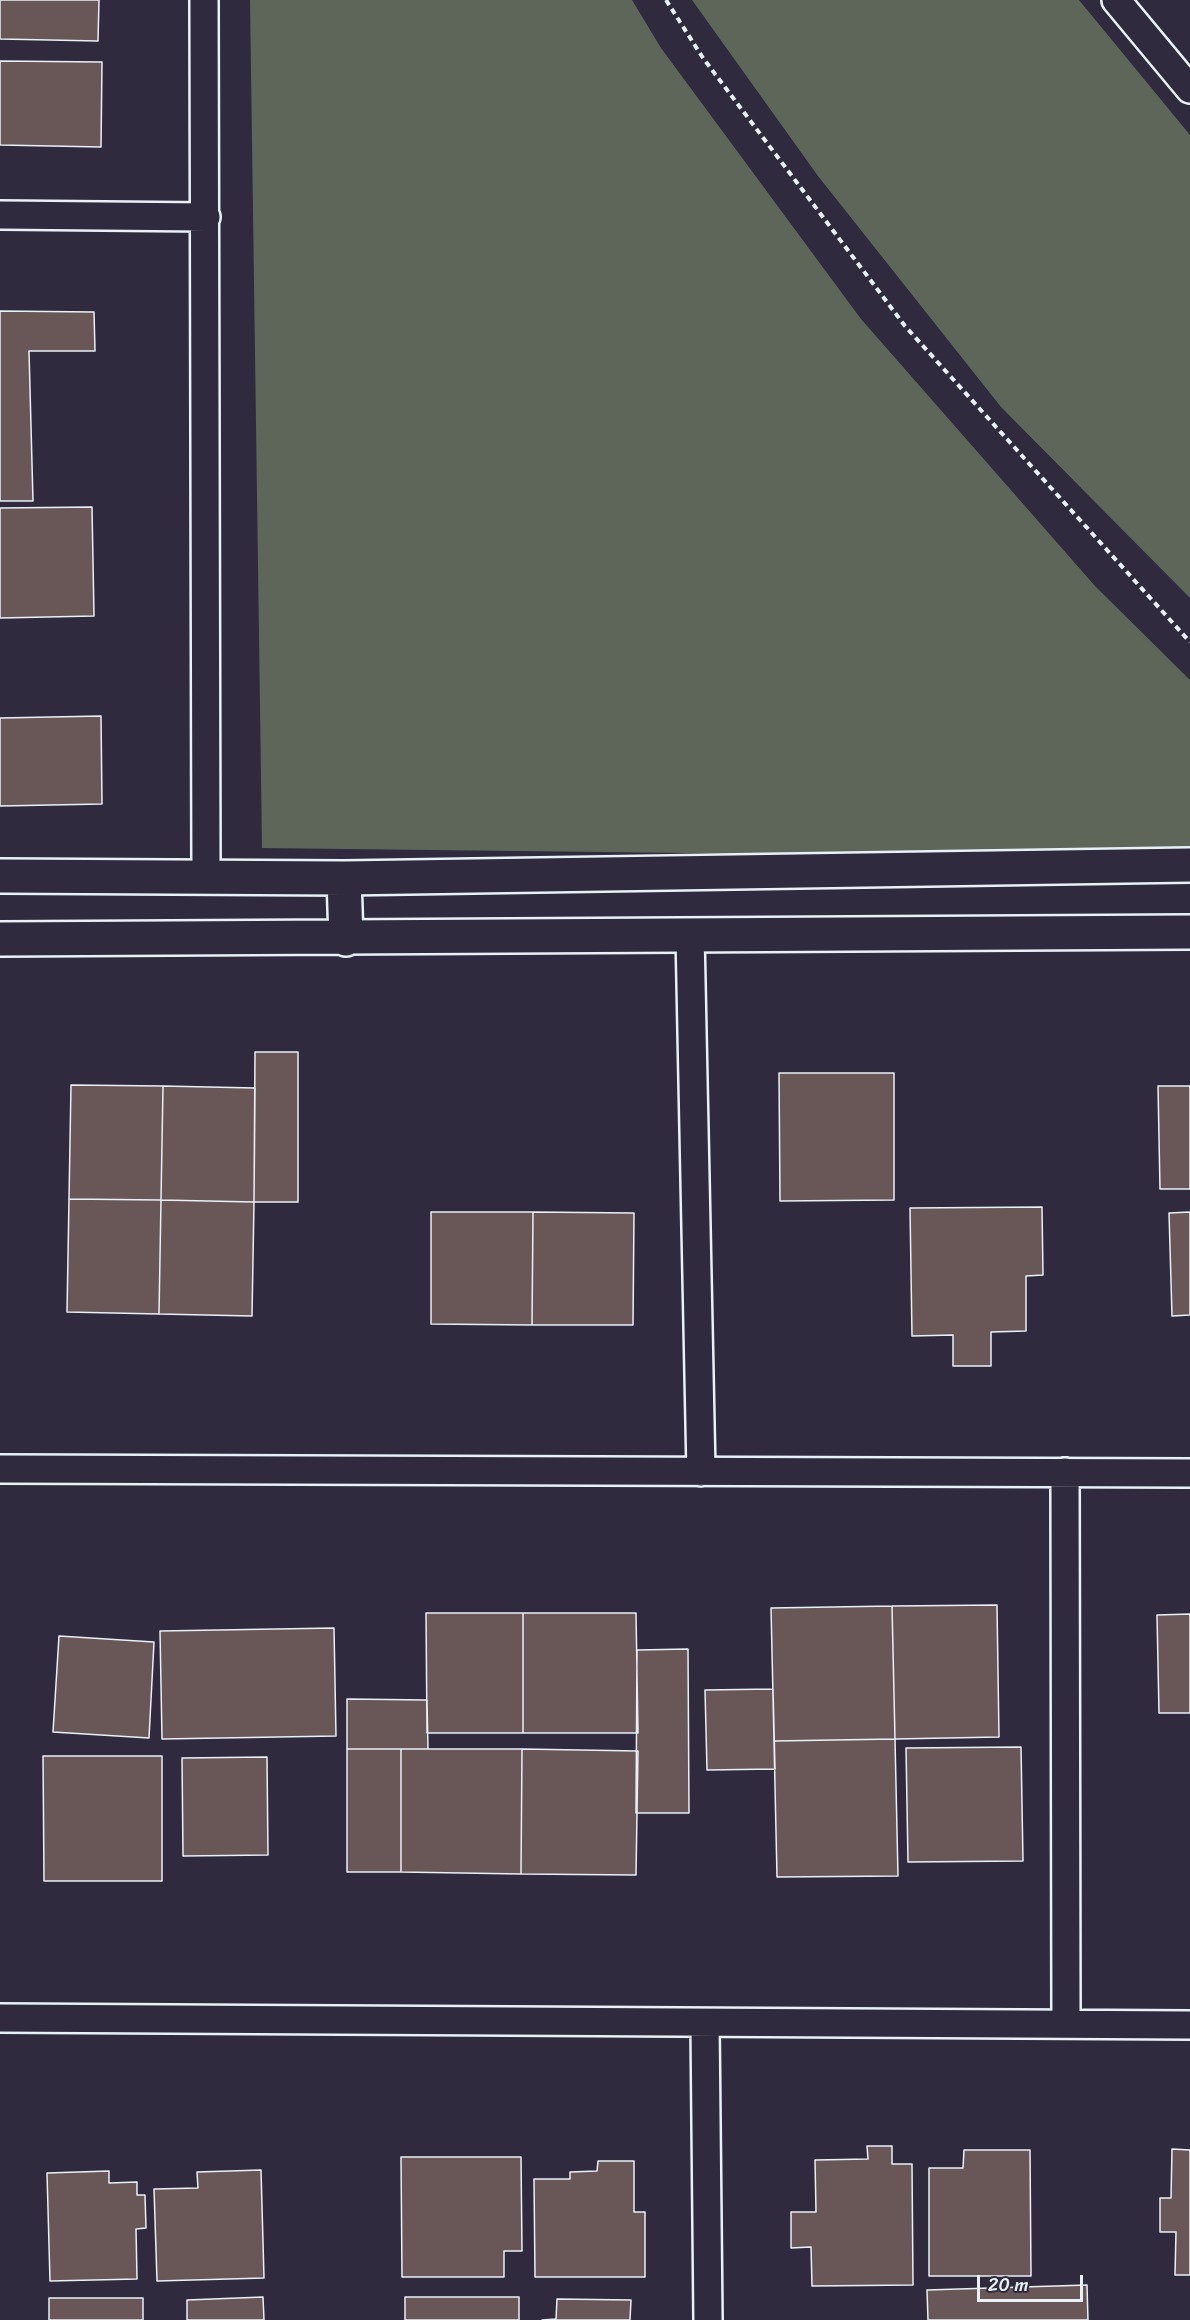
<!DOCTYPE html>
<style>
body{margin:0}
#map{position:relative;width:1190px;height:2320px;overflow:hidden;background:#2f2a3d;font-family:Sriracha,sans-serif}
canvas{display:block}
.scale{position:absolute;left:977px;top:2275px;width:106px;height:27px;box-sizing:border-box;border:3px solid #e8f1f8;border-top:0;padding-left:8px;font-size:18px;line-height:21px;white-space:nowrap;color:#e8f1f8;-webkit-text-stroke:4px #2f2a3d;paint-order:stroke}
</style>
<div id="map">
<canvas width="1190" height="2320"></canvas>
<div class="scale">20 m</div>
</div>
<script>
const context = document.querySelector('canvas').getContext('2d');
context.lineJoin = 'round';
function paint(path, color) {
  context.fillStyle = color;
  context.fill(path, 'evenodd');
}
function stroke(path, color, width, dash) {
  context.strokeStyle = color;
  context.lineWidth = width;
  context.lineCap = dash ? 'butt' : 'round';
  context.setLineDash(dash || []);
  context.stroke(path);
}
const green = new Path2D(`
 M250,0H632L661,48L861,319L1095,586L1190,680V859L262,848Z
 M692,0H1079L1190,135V598L1001,407L818,176Z`);
const building = new Path2D(`
 M0,0H99L98,41L0,39Z
 M0,61L102,62L101,147L0,145Z
 M0,311L94,312L95,351H29L33,501H0Z
 M92,507L94,616L0,618V508Z
 M101,716L102,804L0,806V718Z
 M255,1052H298V1202H254Z
 M779,1073H894V1200L780,1201Z
 M71,1085L163,1086L161,1200L69,1199Z
 M163,1086L255,1088L254,1202L161,1200Z
 M1158,1086H1190V1189H1160Z
 M69,1199L161,1200L159,1314L67,1312Z
 M161,1200L254,1202L252,1316L159,1314Z
 M1042,1207L1043,1275L1026,1276V1331L991,1332V1366H953V1335L912,1336L910,1208Z
 M431,1212H533L532,1325L431,1324Z
 M533,1212L634,1213L633,1325H532Z
 M1190,1212V1315L1172,1316L1169,1213Z
 M997,1605L999,1737L895,1739L892,1606Z
 M892,1606L895,1739L774,1741L771,1608Z
 M426,1613H523V1733H427Z
 M523,1613H636L638,1733H523Z
 M1190,1614V1713H1159L1157,1615Z
 M334,1628L336,1736L162,1739L160,1631Z
 M59,1636L154,1642L149,1738L53,1732Z
 M688,1649L689,1813H636L637,1650Z
 M773,1689L775,1769L707,1770L705,1690Z
 M347,1699L427,1700L428,1749H347Z
 M895,1739L898,1876L777,1877L774,1741Z
 M1021,1747L1023,1861L908,1862L906,1748Z
 M347,1749H401V1872H347Z
 M401,1749H522L521,1874L401,1872Z
 M522,1749L638,1751L636,1875L521,1874Z
 M43,1756H162V1881H44Z
 M267,1757L268,1855L183,1856L182,1758Z
 M867,2146H892V2164H912L913,2285L812,2286L811,2247L791,2248V2212H816L815,2160L868,2159Z
 M1172,2149L1190,2150V2275H1175L1176,2232H1160V2198H1171Z
 M964,2150H1030L1031,2276H929V2168H963Z
 M401,2157H521L522,2251H504V2277H402Z
 M598,2161H634V2212H645V2277H535L534,2179H570V2172L597,2171Z
 M261,2170L264,2278L157,2281L154,2189L198,2188L197,2172Z
 M109,2171V2183L137,2182V2195H145L146,2228L136,2229L137,2279L50,2281L47,2173Z
 M1087,2285L1088,2320H928L927,2290Z
 M263,2297L264,2320H187V2300Z
 M405,2297H519V2320H405Z
 M49,2298H143V2320H49Z
 M557,2299L631,2300L630,2320H542L556,2319Z`);
const path = new Path2D(`
 M666,0L703,58L905,326L1190,642`);
const street = new Path2D(`
 M204,0L206,876
 M1116,0L1190,89
 M0,215L206,217
 M690,934L701,1472
 M0,1469L1190,1473
 M1065,1472L1066,2024
 M0,2018L1190,2025
 M705,2024L708,2320`);
const secondary = new Path2D(`
 M0,876L344,878L1190,865
 M344,878L346,939
 M0,939L1190,932`);
paint(green, '#5e665a');
paint(building, '#685756');
stroke(building, '#e8f1f8', 1.5);
stroke(street, '#e8f1f8', 32);
stroke(secondary, '#e8f1f8', 38);
stroke(path, '#e8f1f8', 4, [6, 4.5]);
stroke(street, '#2f2a3d', 27);
stroke(secondary, '#2f2a3d', 33);
</script>
